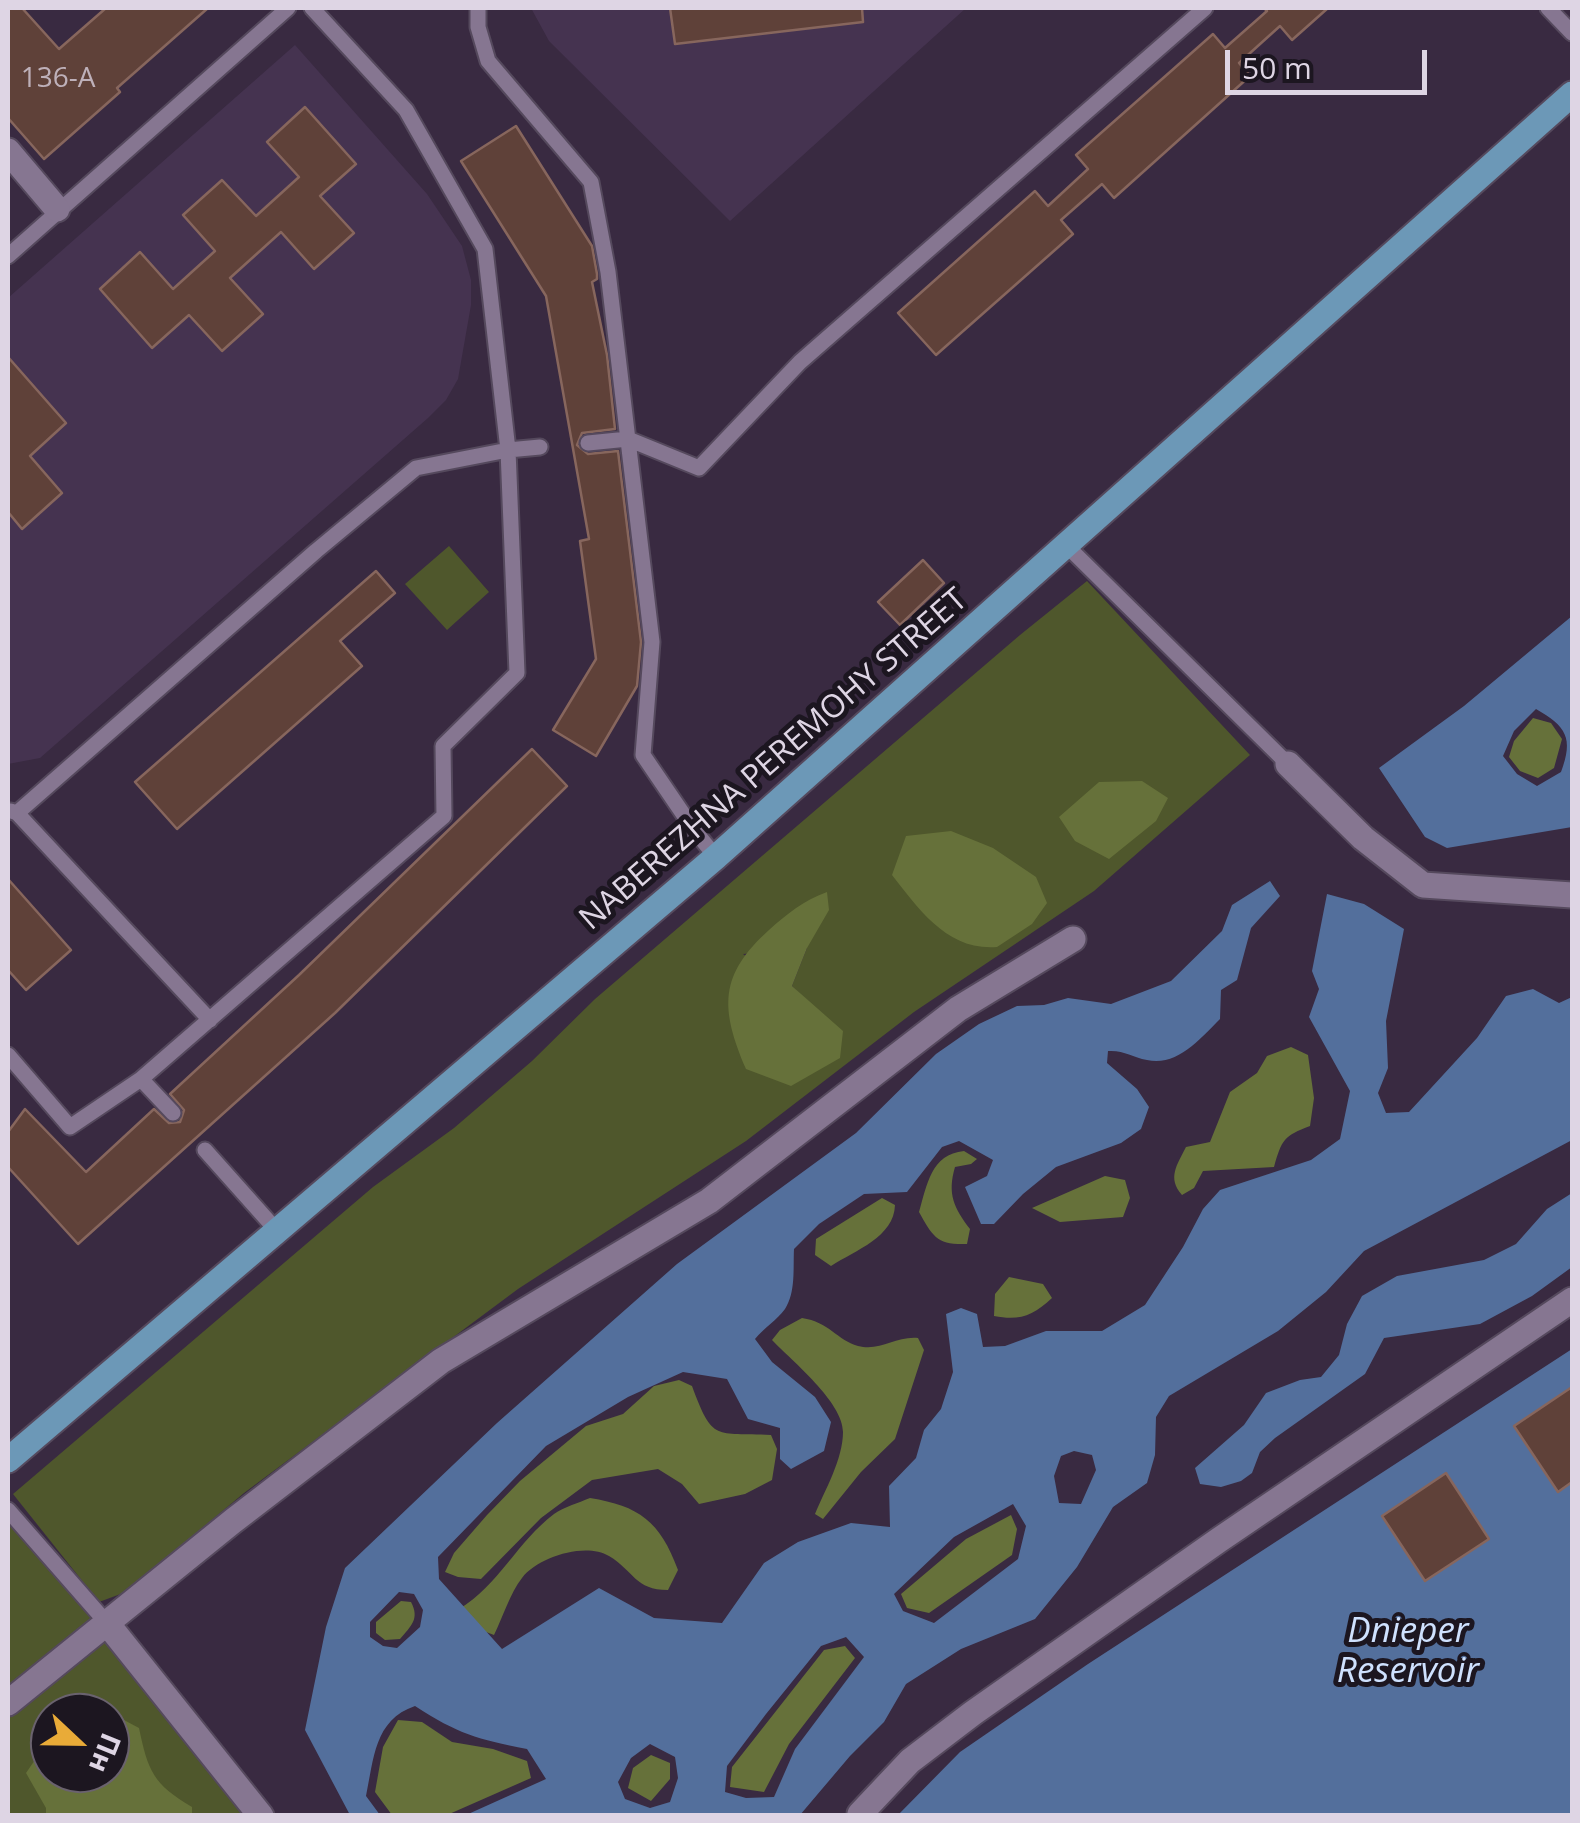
<!DOCTYPE html>
<meta charset="utf-8">
<style>
body{margin:0}
#map{position:relative;width:1580px;height:1823px;overflow:hidden;background:#392a41;font-family:"Open Sans",sans-serif}
canvas{display:block}
.frame{position:absolute;inset:0;border:10px solid #ded5e4;pointer-events:none}
.north{position:absolute;left:30px;top:1693px;width:100px;height:100px;box-sizing:border-box;background:#1c1620;border:2px solid #6a626e;border-radius:50%;rotate:112deg;font-size:28px;font-weight:700;line-height:40px;text-align:center;color:#ded5e4}
.north::after{content:'';display:block;margin:auto;width:35px;height:45px;background:#e9ab38;clip-path:polygon(50% 0,100% 100%,50% 72%,0 100%)}
.scale{position:absolute;left:1225px;top:50px;width:202px;height:45px;box-sizing:border-box;border:5px solid #ded5e4;border-top:0;padding-left:12px;font-size:30px;line-height:35px;white-space:nowrap;color:#ded5e4;-webkit-text-stroke:8px #1c1620;paint-order:stroke}
</style>
<div id="map">
<canvas width="1580" height="1823"></canvas>
<div class="frame"></div>
<div class="north">Пн</div>
<div class="scale">50 m</div>
</div>
<script>
const context = document.querySelector('canvas').getContext('2d');
context.lineJoin = 'round';
function paint(path, color) {
  context.fillStyle = color;
  context.fill(path, 'evenodd');
}
function stroke(path, color, width, dash) {
  context.strokeStyle = color;
  context.lineWidth = width;
  context.lineCap = dash ? 'butt' : 'round';
  context.setLineDash(dash || []);
  context.stroke(path);
}
function write(font, color, halo, rows, align = 'center') {
  context.font = font + ' "Open Sans",sans-serif';
  context.lineWidth = 10;
  context.setLineDash([]);
  context.textBaseline = 'middle';
  context.strokeStyle = halo;
  context.fillStyle = color;
  for (const [text, x, y, turn = 0] of rows) {
    context.save();
    context.translate(x, y);
    context.rotate((+turn || 0) * Math.PI / 180);
    context.textAlign = isNaN(turn) ? turn : align;
    if (halo) context.strokeText(text, 0, 0);
    context.fillText(text, 0, 0);
    context.restore();
  }
}
const built = new Path2D(`
 M531,8H966L730,221L549,41Z
 M295,45L427,194L462,246L471,280V305L458,379L446,400L428,418L40,758L8,764V298Z`);
const green = new Path2D(`
 M449,546L489,592L447,630L405,584Z
 M1087,581L1250,755L1094,891L914,1012L746,1141L518,1289L244,1493L126,1592L99,1602L13,1494L373,1187L454,1128L532,1061L595,999L1020,635ZM807,948L792,986L815,1008L743,954Z
 M8,1515L262,1815L8,1816ZM50,1713H110V1773H50Z`);
const forest = new Path2D(`
 M1533,718L1551,723L1562,739L1554,768L1538,778L1520,771L1509,757L1514,741Z
 M1142,781L1168,798L1156,821L1109,859L1075,841L1059,817L1099,782Z
 M951,831L993,848L1036,877L1047,903L1032,924L997,947C947,951 919,909 892,875L906,836Z
 M827,892L829,910L807,948L792,986L843,1031L840,1058L791,1086L746,1069C720,1008 719,975 769,930C788,913 803,901 827,892Z
 M1291,1047L1308,1055L1314,1098L1310,1126C1284,1136 1282,1139 1274,1167L1203,1171L1194,1188L1182,1195C1167,1178 1177,1165 1186,1147L1210,1142L1230,1092L1257,1073L1267,1056Z
 M964,1151L977,1159L971,1164L955,1167C947,1194 954,1208 970,1229L967,1244C937,1245 933,1237 919,1212C927,1185 931,1154 964,1151Z
 M1105,1176L1125,1180L1130,1198L1123,1217L1060,1222L1032,1208Z
 M882,1198L895,1205C894,1237 856,1250 831,1266L815,1255L816,1239Z
 M1009,1277L1043,1284L1052,1298C1033,1316 1019,1321 994,1316L995,1294Z
 M802,1318C829,1322 837,1340 858,1346C880,1352 895,1336 918,1338L924,1350L895,1439L861,1472L823,1519L815,1514C825,1490 843,1459 843,1432C843,1402 792,1361 772,1340L780,1330Z
 M679,1380L692,1386C713,1443 715,1432 771,1435L777,1449L772,1480L745,1494L699,1504L682,1484L658,1469L592,1480L541,1518L481,1579L458,1577L445,1572L454,1553L487,1515L520,1481L586,1426L623,1414L654,1386Z
 M590,1498C639,1506 660,1521 678,1570L668,1590C635,1590 634,1571 609,1556C585,1542 538,1557 522,1578C510,1593 503,1617 494,1635L473,1627L459,1609C498,1586 518,1541 554,1514C564,1507 578,1503 590,1498Z
 M1011,1515L1017,1529L1012,1555L929,1613L907,1608L901,1594L966,1539Z
 M401,1601L411,1602C420,1619 411,1626 400,1639L385,1640L376,1633V1622Z
 M845,1646L855,1658L789,1744L764,1792L730,1787L732,1767L824,1650Z
 M107,1711L139,1728C148,1771 153,1784 192,1807V1815H46V1808L26,1773L50,1738V1773H110V1713H100Z
 M398,1720L422,1722L452,1742L493,1749L527,1761L531,1778L447,1815H392L375,1792L383,1747Z
 M651,1755L670,1763V1779L651,1801L628,1788L633,1768Z`);
const water = new Path2D(`
 M1572,616V827L1447,848L1425,837L1379,768L1464,706ZM1536,709C1566,726 1574,738 1561,772L1537,786L1517,774L1503,756L1514,731Z
 M1270,881L1280,896L1251,928L1237,980L1221,990L1220,1019C1201,1038 1177,1067 1147,1060C1132,1057 1124,1050 1108,1051L1107,1063L1137,1089L1149,1107L1141,1129L1121,1143L1056,1167L1023,1194L994,1224H981L965,1187L987,1176L993,1160L959,1141L942,1147L907,1192L864,1194L819,1224L794,1249C793,1268 796,1292 785,1309C777,1320 764,1328 755,1339L772,1362L815,1397L831,1422L824,1451L791,1469L780,1459V1428L748,1419L727,1379L683,1372L628,1397L546,1446L438,1557L439,1579L502,1649L599,1588L654,1618L722,1623L764,1563L798,1542L851,1523L890,1527L889,1486L916,1458L924,1430L941,1409L953,1372L946,1314L961,1308L977,1314L983,1347L1005,1346L1046,1331H1102L1145,1305L1183,1247L1203,1209L1220,1190L1311,1160L1340,1139L1350,1091L1309,1017L1319,989L1312,971L1327,894L1364,904L1404,929L1386,1021L1388,1068L1378,1093L1386,1113L1409,1112L1477,1038L1506,996L1533,989L1559,1003L1572,997V1140L1364,1251L1326,1292L1278,1331L1169,1396L1156,1417L1155,1455L1147,1483L1113,1507L1077,1567L1035,1619L961,1649L906,1684L884,1722L850,1756L800,1815H466L546,1779L527,1749C477,1739 458,1734 415,1706C374,1720 374,1759 366,1796L380,1815H350L305,1730L326,1627L345,1568L497,1423L677,1264L856,1133L936,1054L979,1024L1017,1006L1044,1005L1068,998L1111,1004L1171,981L1222,931L1232,905ZM1074,1451L1092,1455L1096,1470L1081,1504L1059,1503L1054,1476L1061,1456ZM1013,1504L1026,1526L1018,1559L934,1623L903,1611L894,1594L954,1537ZM399,1592L414,1594L423,1610L420,1627L397,1648L383,1646L370,1637V1622ZM846,1637L864,1657L795,1749L774,1797L746,1798L725,1792L727,1766L766,1714L821,1646ZM650,1744L675,1757L678,1778L670,1802L650,1808L625,1799L618,1782L631,1758Z
 M1572,1193V1267L1532,1296L1480,1324L1384,1338L1365,1374L1275,1438L1260,1452L1252,1473L1241,1481L1221,1487L1200,1484L1195,1468L1244,1425L1266,1393L1300,1380L1321,1377L1339,1355L1347,1324L1362,1296L1397,1276L1484,1260L1516,1244L1547,1209Z
 M1572,1349V1815L897,1816L960,1752L1088,1664Z`);
const building = new Path2D(`
 M8,8H22L59,49L106,8H208L117,88L120,92L44,159L8,118Z
 M670,8H862L863,22L675,44Z
 M1264,8H1328L1292,40L1280,26L1239,63L1250,76L1114,198L1102,184L1061,220L1073,234L936,355L898,313L1035,191L1048,206L1088,169L1076,155L1213,34L1225,48L1267,11Z
 M305,107L356,164L320,196L354,233L314,269L281,232L230,278L263,314L222,351L189,315L152,348L100,289L140,252L173,289L215,251L183,215L222,180L256,216L299,177L267,142Z
 M516,126L592,246L597,274V279L592,282L607,355L615,429L582,433L577,445L588,454L618,451L641,642L637,686L596,756L553,730L596,659L580,541L589,539L546,296L461,161Z
 M8,357L66,423L30,456L62,493L22,529L8,512Z
 M923,560L944,583L900,625L878,602Z
 M376,571L395,593L340,641L362,666L177,829L135,782Z
 M532,749L567,786L335,1013L78,1244L8,1167V1132L25,1109L86,1172L154,1109L169,1123L180,1122L184,1110L170,1094L299,975Z
 M8,879L71,950L26,990L8,970Z
 M1572,1387V1482L1558,1492L1514,1426Z
 M1446,1473L1489,1539L1425,1581L1382,1516Z`);
const lane = new Path2D(`
 M478,8V27L488,61L591,182L608,272L652,642L643,755L694,830L716,857
 M1548,8L1572,33
 M8,256L288,8
 M588,443L628,439L699,468L800,362L1205,8
 M1067,546L1288,764
 M11,811L17,813L210,1020
 M17,813L316,551L416,468L508,450L485,249L406,110L312,8
 M8,1055L70,1127L141,1079L444,816L443,746L517,673L508,450L540,447
 M141,1079L173,1113
 M205,1150L278,1232
 M8,1510L106,1622`);
const street = new Path2D(`
 M8,151L57,209
 M1288,764L1363,838L1423,885L1572,895
 M106,1622L261,1816
 M8,1703L233,1521L441,1361L709,1201L958,1009L1073,939
 M860,1814L910,1761L973,1713L1219,1540L1572,1300`);
const primary = new Path2D(`
 M8,1460L716,857L1572,94`);
const numberNames = [
 ["136-А",58,79]
];
const streetNames = [
 ["NABEREZHNA PEREMOHY STREET",774,760,-41]
];
const waterNames = [
 ["Dnieper",1408,1632],
 ["Reservoir",1408,1672]
];
paint(built, '#453350');
paint(green, '#4f572c');
paint(forest, '#66713a');
paint(water, '#536f9c');
paint(building, '#5f4139');
stroke(building, '#87665d', 2.5);
stroke(lane, '#55495d', 19);
stroke(street, '#55495d', 29);
stroke(primary, '#55495d', 29);
stroke(lane, '#867691', 15);
stroke(street, '#867691', 25);
stroke(primary, '#6c98b7', 25);
write('28px', '#beb0b9', null, numberNames);
write('32px', '#ded5e4', '#1c1620', streetNames);
write('italic 35px', '#cfe1fe', '#1c1620', waterNames);
</script>
